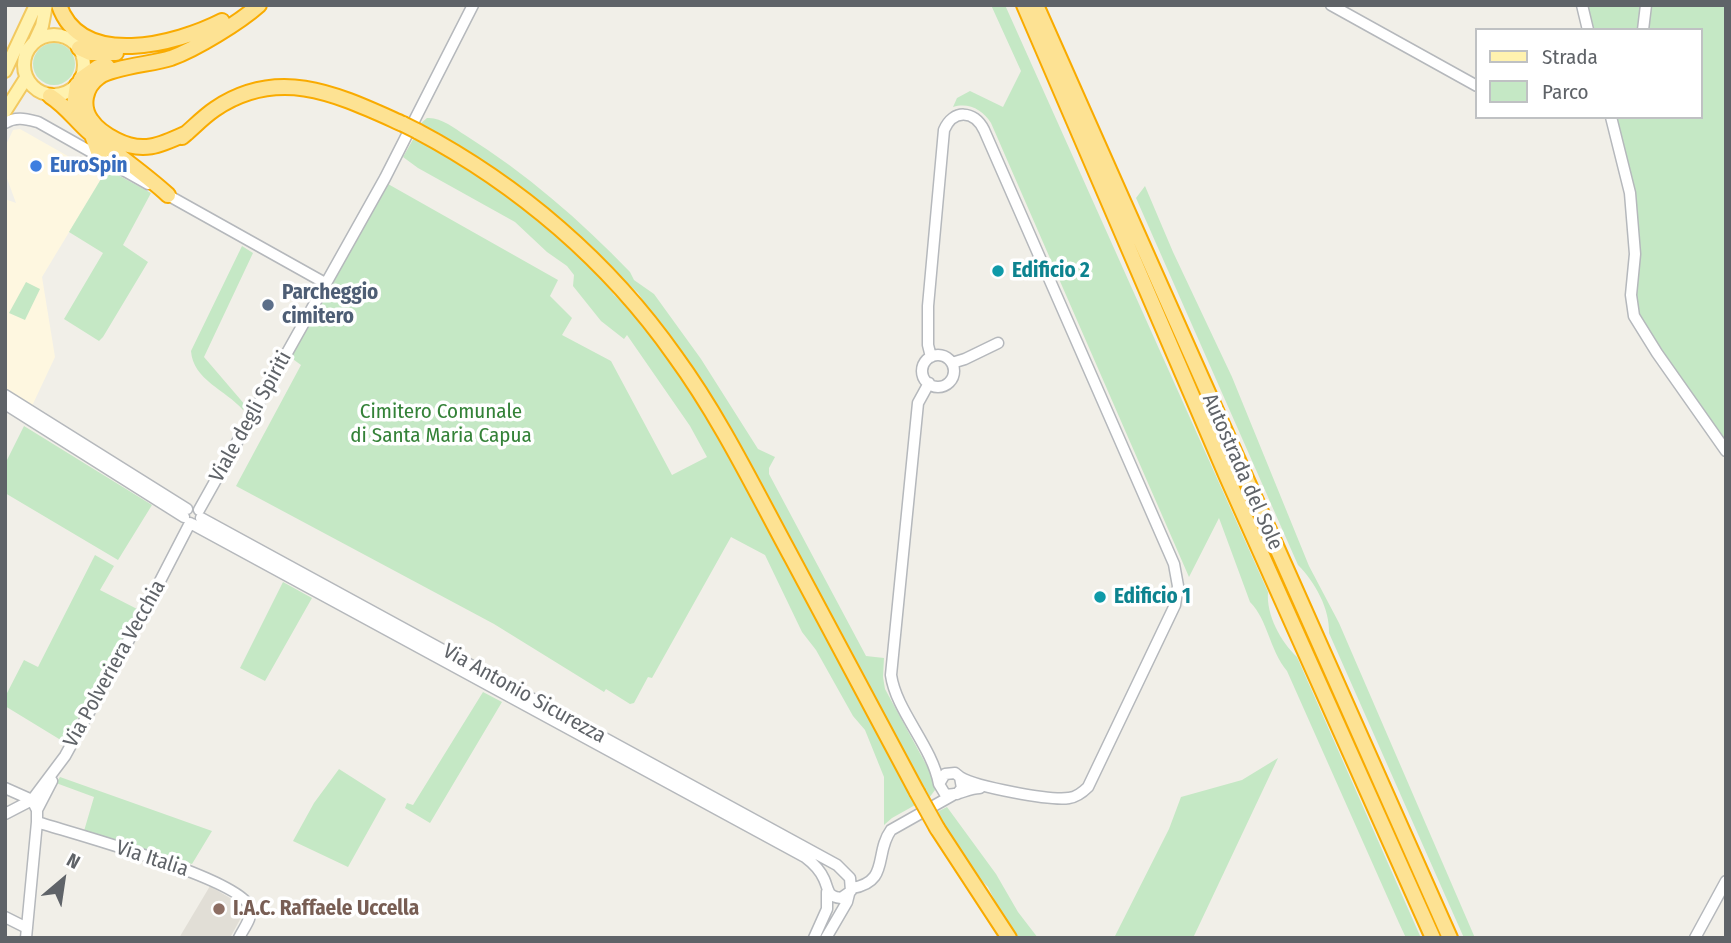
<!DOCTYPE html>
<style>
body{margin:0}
#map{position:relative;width:1731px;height:943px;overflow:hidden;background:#f1efe8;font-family:"Fira Sans Condensed",sans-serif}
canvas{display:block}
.frame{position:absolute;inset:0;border:7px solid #5f6368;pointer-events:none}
.legend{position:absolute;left:1475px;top:28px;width:228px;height:91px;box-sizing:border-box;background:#fff;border:2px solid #bfc1c3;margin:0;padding:9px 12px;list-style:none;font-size:21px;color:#5f6368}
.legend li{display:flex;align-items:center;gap:14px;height:35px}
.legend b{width:35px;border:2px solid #bfc1c3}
.north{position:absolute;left:28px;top:845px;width:70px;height:70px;-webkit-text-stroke:5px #fff;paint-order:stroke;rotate:29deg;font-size:19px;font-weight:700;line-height:28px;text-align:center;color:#5f6368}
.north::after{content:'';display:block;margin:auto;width:24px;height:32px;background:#5f6368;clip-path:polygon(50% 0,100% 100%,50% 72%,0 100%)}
</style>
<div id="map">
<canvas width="1731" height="943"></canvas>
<div class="frame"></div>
<ul class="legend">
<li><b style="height:9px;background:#fff2af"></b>Strada</li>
<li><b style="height:19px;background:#c5e8c5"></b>Parco</li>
</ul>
<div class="north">N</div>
</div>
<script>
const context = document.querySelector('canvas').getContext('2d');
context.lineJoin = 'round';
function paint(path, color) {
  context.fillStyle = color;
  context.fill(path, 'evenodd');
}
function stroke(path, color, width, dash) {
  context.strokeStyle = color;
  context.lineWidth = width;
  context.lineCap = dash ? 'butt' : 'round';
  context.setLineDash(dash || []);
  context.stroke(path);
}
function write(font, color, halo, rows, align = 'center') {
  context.font = font + ' "Fira Sans Condensed",sans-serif';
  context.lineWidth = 7;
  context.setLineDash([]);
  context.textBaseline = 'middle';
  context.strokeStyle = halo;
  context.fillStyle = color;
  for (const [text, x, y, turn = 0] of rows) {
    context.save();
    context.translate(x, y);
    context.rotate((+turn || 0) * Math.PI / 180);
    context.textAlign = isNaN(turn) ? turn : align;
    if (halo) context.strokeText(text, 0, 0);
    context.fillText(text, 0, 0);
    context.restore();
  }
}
const commercial = new Path2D(`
 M20,129L103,176L42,277L55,357L32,406L5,389V199L16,203L5,173V147L13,130Z`);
const education = new Path2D(`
 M210,886L240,904L243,914L230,938H179Z`);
const green = new Path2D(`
 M991,5H1005L1268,592C1266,615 1281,642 1297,657L1421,938H1406L1399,923L1287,671C1269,649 1268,620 1250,602L1219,518L1189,577L991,123C983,110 969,102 953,107L957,98L970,91L1003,107L1021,71Z
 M1586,5H1726V447L1640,321L1634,306L1638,261L1615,117H1701V30H1593Z
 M33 64a21 21 0 1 1 42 0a21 21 0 1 1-42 0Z
 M427,118C441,117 454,128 465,135C527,174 580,220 630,272L634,280L654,294L701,359L758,449L775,457L769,468V474L866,656L884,658L883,677L885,689L934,779L935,790L929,798L739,446L638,293L556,217L509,180L420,124Z
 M415,136L490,182L572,246L596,270L614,295L640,319L684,379L724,443L917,804L892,818L884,825V777L865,730L853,716L816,650L802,632L765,555L731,537L652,678L648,677L634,703L630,704L606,689L604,692L494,624L236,486L301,365L290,357L388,184L558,280L550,296L572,318L562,335L611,361L672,475L707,457L690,426L627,335L624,339L601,321L573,286L574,275L567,266L547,252L515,222L418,168L403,157Z
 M107,169L151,193L123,245L148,262L103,337L99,341L64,319L103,253L69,232Z
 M1145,186L1173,252L1232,377L1309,566L1339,623L1475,938H1464L1329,633C1330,609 1315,582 1298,565L1136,198Z
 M242,246L253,253L204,357L246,406L243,410C226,390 193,380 191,351Z
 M26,282L40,289L25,320L9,313Z
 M24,426L152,505L118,560L5,493V464Z
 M95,555L114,566L100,590L139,610L64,742L5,706V697L24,660L38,667Z
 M283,582L312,598L265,681L240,668Z
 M483,692L502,702L430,823L405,808L407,803L413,805Z
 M1278,758L1193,938H1114L1169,829L1181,797L1242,780Z
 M339,769L386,799L348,867L293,841L314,803Z
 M60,777L212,831L192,864L84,831L94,797L56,783Z
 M947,807L996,874L1018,912L1038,938H1019L1003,917L988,887L971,870L937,812Z`);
const minor = new Path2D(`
 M1331,5L1477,86
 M1582,5L1588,30
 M1643,30L1646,5
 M1611,117L1630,193L1635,254L1631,295L1634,316L1657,353L1726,451
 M5,123C16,116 26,119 38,122L148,184
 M164,193L325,283
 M922 371a16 16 0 1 1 32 0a16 16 0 1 1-32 0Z
 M931,357L928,345V306L944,130C953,109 974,110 984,130L1174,564L1178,586L1175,605L1088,787C1083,792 1077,797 1069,798C1051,801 976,787 960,777
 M952,363L965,359L998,343
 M929,383L918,403L891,675C896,711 932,746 939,784
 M5,395L187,509
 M5,404L184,517
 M199,510L385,178L473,5
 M192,524L805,857C813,863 820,870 824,879C829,890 827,897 841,898L851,891L850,878L837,865L201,518
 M5,788L32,800
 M957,794L962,788L960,777L955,773L945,774L939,784L945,794C957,797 967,788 980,788
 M37,810L52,781
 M5,814L32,800L65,756L143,614L190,523
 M37,822C71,833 243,879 250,908C253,918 243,929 239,938
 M852,888C890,882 874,853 891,830L953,795
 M5,917L27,928
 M26,938L37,822V810L32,800
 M814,938L827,909V892
 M826,938L847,902L849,894
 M1695,938L1726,881`);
const major = new Path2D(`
 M24 65a30 30 0 1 1 60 0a30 30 0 1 1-60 0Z
 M35,41L42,26L46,5
 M5,71L36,5
 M5,111L26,78`);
const highway = new Path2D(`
 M59,5C81,70 177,44 222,21
 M1024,5L1227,477L1433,938
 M1036,5L1450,938
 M79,48L90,53H116
 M81,79L98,67L107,66
 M50,96C66,106 76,121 90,133C116,154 144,173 168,195
 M76,119L74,105L77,85
 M417,131C519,185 609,262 675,356C721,419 755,490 792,558C833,636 875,714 917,792
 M187,133C161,145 143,154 116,140C106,135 97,129 91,120C81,106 85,87 99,77C112,67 153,64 171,58C196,49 240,22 259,5
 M92,135L100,157
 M182,137C193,128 203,117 215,109C280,65 340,96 403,124
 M937,828L1009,938`);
const highwayBridge = new Path2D(`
 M403,124L417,131
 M917,792L937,828`);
const markers = [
 [36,166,7,"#3f7fe0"],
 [998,271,7,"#0f9aa8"],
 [268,305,7,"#5c6f8a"],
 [1100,597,7,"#0f9aa8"],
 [219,909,7,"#8d6e63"]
];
const shopNames = [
 ["EuroSpin",50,166]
];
const cultureNames = [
 ["Edificio 2",1012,271],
 ["Edificio 1",1114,597]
];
const serviceNames = [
 ["Parcheggio",282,293],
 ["cimitero",282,317]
];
const parkNames = [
 ["Cimitero Comunale",441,412],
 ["di Santa Maria Capua",441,436]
];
const streetNames = [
 ["Viale degli Spiriti",251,417,-61],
 ["Autostrada del Sole",1242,472,66],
 ["Via Polveriera Vecchia",115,664,-61],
 ["Via Antonio Sicurezza",524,694,29],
 ["Via Italia",152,859,18]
];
const educationNames = [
 ["I.A.C. Raffaele Uccella",233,909]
];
paint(commercial, '#fef7e0');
paint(education, '#e1ded6');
paint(green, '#c5e8c5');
stroke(minor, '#b5b8bc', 13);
stroke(major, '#f2c960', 16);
stroke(highway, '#f9ab00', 18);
stroke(minor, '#fff', 10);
stroke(major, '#fff2af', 12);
stroke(highway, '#fde293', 14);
stroke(highwayBridge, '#f9ab00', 18, []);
stroke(highwayBridge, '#fde293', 14);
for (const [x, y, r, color] of markers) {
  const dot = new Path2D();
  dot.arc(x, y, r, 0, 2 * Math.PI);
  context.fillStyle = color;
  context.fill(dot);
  stroke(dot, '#fff', 2.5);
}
write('bold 21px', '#366cbe', '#fff', shopNames, 'left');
write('bold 21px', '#0d838f', '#fff', cultureNames, 'left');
write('bold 21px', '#4e5e75', '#fff', serviceNames, 'left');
write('21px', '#348238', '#fff', parkNames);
write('21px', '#5f6368', '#fff', streetNames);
write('bold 21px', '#785e54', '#fff', educationNames, 'left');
</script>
